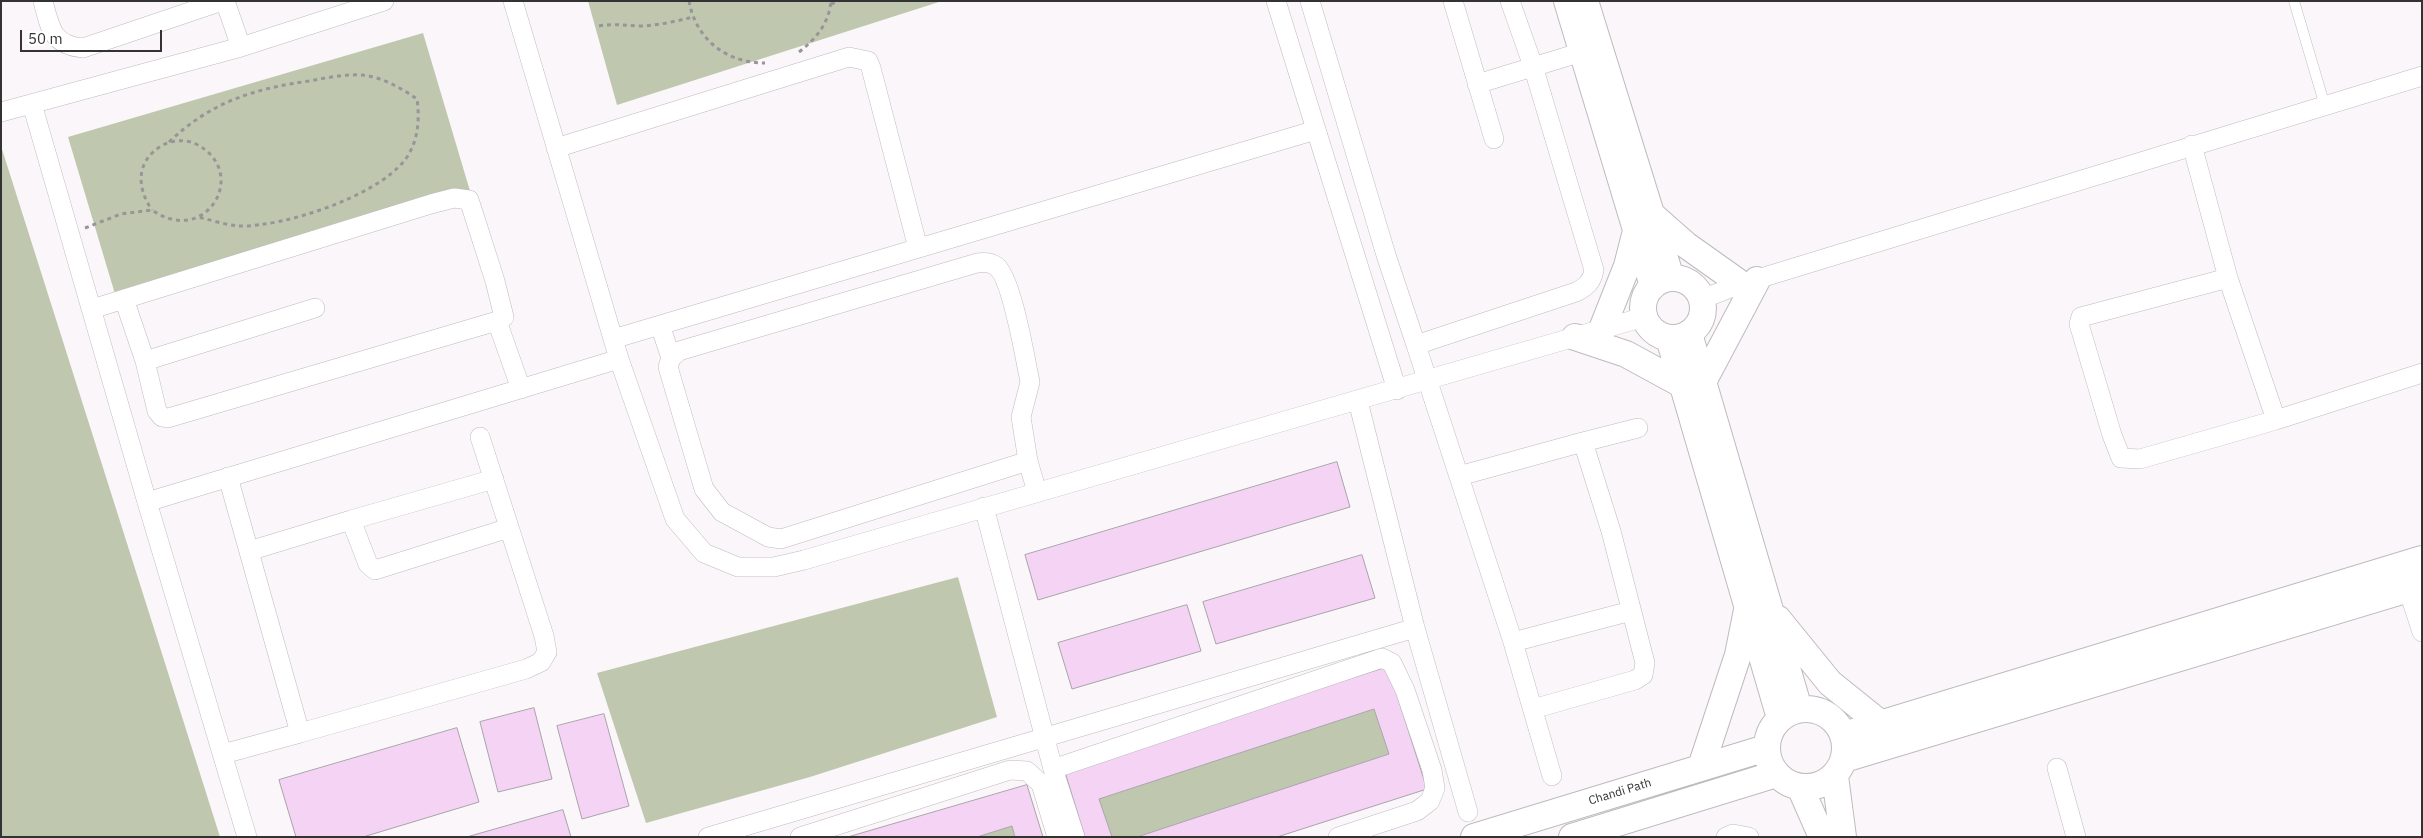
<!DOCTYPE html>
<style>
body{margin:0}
#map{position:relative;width:2423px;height:838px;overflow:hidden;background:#faf6fa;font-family:"IBM Plex Sans",sans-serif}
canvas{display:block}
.frame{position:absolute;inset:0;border:2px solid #343334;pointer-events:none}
.scale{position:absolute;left:20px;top:30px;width:142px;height:22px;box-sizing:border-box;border:2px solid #343334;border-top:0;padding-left:6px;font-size:15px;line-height:18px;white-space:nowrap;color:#343334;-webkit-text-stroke:4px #fff;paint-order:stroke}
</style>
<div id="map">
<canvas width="2423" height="838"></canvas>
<div class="frame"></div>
<div class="scale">50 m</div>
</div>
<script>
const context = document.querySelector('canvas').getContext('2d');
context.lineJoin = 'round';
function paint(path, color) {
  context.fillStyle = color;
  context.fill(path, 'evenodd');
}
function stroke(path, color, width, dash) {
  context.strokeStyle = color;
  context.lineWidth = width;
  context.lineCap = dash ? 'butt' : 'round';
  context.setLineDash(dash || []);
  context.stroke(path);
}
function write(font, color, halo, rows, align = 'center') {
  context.font = font + ' "IBM Plex Sans",sans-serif';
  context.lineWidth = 5;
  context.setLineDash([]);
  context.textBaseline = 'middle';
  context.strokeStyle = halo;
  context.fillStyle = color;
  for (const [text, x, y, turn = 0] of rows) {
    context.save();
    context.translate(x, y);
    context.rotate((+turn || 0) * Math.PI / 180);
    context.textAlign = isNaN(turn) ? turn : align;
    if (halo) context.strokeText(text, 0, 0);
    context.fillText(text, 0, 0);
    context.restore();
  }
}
const green = new Path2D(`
 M588,1H942L617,105Z
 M423,33L470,191L115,294L68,137Z
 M1,146L203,783L220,837H1Z
 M958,577L997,717L810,777L646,823L597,673Z
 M1374,709L1389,754L1137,837H1112L1099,799Z
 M1012,826L1015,837H977Z`);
const building = new Path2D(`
 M1337,462L1350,507L1038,600L1025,555Z
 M1362,555L1375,598L1216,644L1203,602Z
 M1187,605L1201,651L1072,689L1058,643Z
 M1388,667L1427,789L1277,837H1137L1389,754L1374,709L1099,799L1112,837H1085L1064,769Z
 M534,708L552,779L498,792L480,722Z
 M604,714L629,806L582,819L557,726Z
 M457,728L479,802L363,837H296L279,780Z
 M1027,785L1043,837H1015L1012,826L977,837H848Z
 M563,810L571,837H467Z`);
const path = new Path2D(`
 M689,1C696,40 727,63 765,63
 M831,4L839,1
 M599,26C614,23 627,26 642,26C660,25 677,21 693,17
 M799,52C816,39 829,23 831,1
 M169,142C211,102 253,89 309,81C326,78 344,74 362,75C382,77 401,88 417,99C420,120 418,144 404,161C375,197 284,227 239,226C226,225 211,220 198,217
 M85,228L121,214L152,210C206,248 251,172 196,144C186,139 172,140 163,145C136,160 136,187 152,210`);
const lane = new Path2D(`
 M2294,1L2325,106`);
const street = new Path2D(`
 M43,1C50,28 52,45 83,48L222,1
 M225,1L241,47
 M513,1L619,359L675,519L704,553L738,567H774L804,560L1644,317
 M1276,1L1397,390
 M1310,1L1386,255L1416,345L1576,292C1586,287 1592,282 1594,270L1533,66L1510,1
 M1453,1L1494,139
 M1477,84L1582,52
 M32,104L147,502L247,837
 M1,112L241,47L384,1
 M2192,145L2228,278L2081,317L2079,324L2112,435L2121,458L2140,459L2276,420L2422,373
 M556,148L849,57L868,61L871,68L918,248
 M2228,278L2276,420
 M1702,299L1741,284L2422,76
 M92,309L431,204L454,198L469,200L472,209L495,281L504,317L497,321L168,418L162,417L157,411L145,361L124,299
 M497,321L521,389
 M660,325L671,358
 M613,339L1316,130
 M1416,345L1513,642L1552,776
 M145,361L315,308
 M1358,401L1415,628L1468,812
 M1583,442L1638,428
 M1028,461L1021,417L1030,382L1028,372C1024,352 1011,277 996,266C990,262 984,262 977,263L679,351L671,358L668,367L704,489L722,512L768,537L781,539L1028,461L1037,492
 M1459,476L1583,442L1611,531L1645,663L1643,675L1635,680L1533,709
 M494,479L351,520L368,564L375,570L509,528
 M147,502L619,359
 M984,507L1053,769
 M249,551L351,520
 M2408,589L2422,632
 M1513,642L1631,611
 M300,733L526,669L541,662L547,652L544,636L480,437
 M223,754L300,733L228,477
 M2057,768L2076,837
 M708,837L1415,628
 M800,837L1010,770L1027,771L1041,784L1057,837
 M1075,837L1053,769L1382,658L1392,663L1405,690L1432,770L1435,788L1430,801L1417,811L1338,837
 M1726,837L1733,834L1749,837`);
const secondary = new Path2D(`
 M1567,1L1653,286
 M1585,1L1671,278
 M1652,215L1686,245L1741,284
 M1643 308a30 30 0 1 1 60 0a30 30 0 1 1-60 0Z
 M1602,329L1627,266L1636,231
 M1689,334L1799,709
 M1575,337L1626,354L1683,385
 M1669,338L1780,718
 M1703,382L1757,280
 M1778,619L1830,683L1881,724
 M1767 748a39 39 0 1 1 78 0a39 39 0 1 1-78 0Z
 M1844,735L2422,559
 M1844,759L2422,585
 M1701,767L1738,655L1747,610
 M1835,776L1843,837
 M1800,787L1822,837
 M1474,837L1766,748
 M1572,837L1776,774`);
const streetNames = [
 ["Chandi Path",1620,792,-17]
];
paint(green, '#bfc8af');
paint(building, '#f4d3f5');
stroke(building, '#a8a4a8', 1);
stroke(lane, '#bebbbf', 11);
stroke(street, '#bebbbf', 20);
stroke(secondary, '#bebbbf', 28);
stroke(path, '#979597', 3, [4, 4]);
stroke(lane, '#fff', 10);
stroke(street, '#fff', 19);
stroke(secondary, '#fff', 26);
write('12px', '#343334', '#fff', streetNames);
</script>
